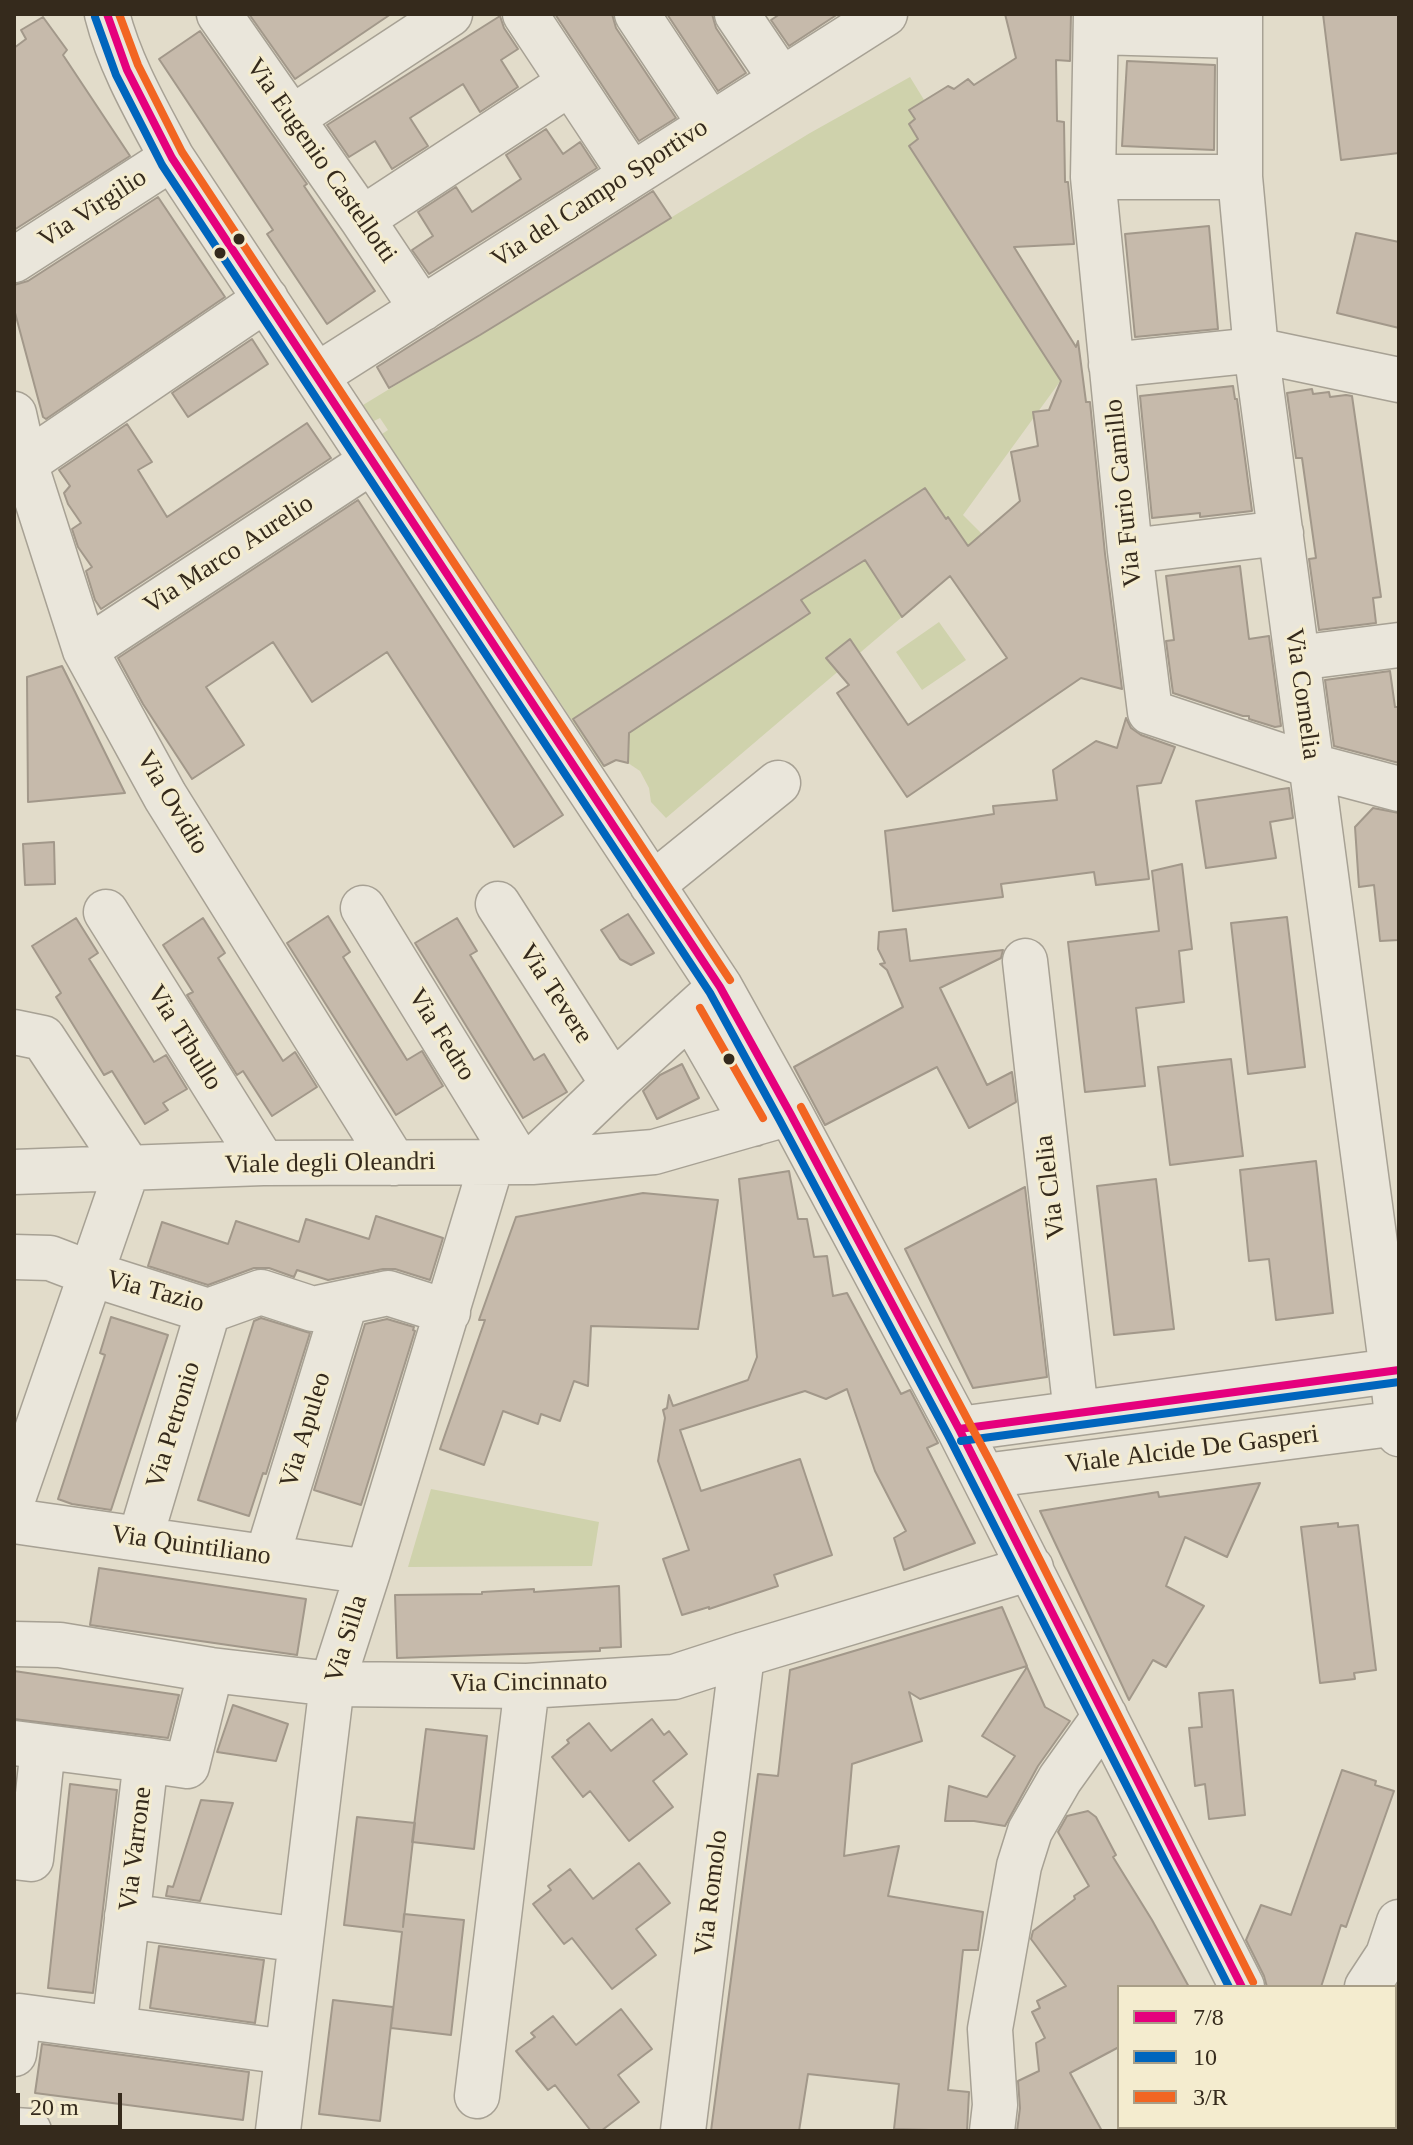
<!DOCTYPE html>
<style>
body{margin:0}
#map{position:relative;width:1413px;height:2145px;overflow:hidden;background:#e2dcca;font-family:"Times New Roman",serif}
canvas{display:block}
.frame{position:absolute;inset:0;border:16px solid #352a1c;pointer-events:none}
.legend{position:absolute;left:1117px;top:1985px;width:280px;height:144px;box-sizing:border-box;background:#f4eccf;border:2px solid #a89e87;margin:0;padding:10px 14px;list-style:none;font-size:24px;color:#352a1c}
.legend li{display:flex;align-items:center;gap:16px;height:40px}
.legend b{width:40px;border:2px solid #a89e87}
.scale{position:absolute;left:16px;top:2093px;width:106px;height:36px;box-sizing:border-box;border:4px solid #352a1c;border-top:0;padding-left:10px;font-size:24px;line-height:28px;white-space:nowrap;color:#352a1c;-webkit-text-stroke:6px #f4eccf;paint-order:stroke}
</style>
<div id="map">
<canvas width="1413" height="2145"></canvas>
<div class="frame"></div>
<ul class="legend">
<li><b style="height:10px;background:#e5007d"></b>7/8</li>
<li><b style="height:10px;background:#0065bd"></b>10</li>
<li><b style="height:10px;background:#f26522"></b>3/R</li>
</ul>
<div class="scale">20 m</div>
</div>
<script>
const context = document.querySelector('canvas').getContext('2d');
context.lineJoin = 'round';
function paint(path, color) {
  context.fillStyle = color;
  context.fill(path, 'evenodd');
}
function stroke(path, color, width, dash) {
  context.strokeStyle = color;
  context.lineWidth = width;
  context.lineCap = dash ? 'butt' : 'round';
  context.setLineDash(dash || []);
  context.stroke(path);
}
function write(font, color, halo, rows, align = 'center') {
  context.font = font + ' "Times New Roman",serif';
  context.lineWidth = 6;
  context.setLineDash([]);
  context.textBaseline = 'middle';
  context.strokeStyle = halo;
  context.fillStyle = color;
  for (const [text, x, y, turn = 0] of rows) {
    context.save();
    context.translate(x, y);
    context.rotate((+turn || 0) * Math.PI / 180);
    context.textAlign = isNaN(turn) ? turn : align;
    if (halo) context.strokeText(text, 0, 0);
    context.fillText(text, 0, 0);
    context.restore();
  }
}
const green = new Path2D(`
 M910,77L1080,354L963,515L990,542L666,818L651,802L649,788L640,771L628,763L617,760L603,767L382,434L388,430L380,418L374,421L363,405L810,133Z
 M939,622L966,660L922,690L896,652Z
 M431,1489L599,1522L592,1566L408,1567Z`);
const building = new Path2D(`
 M249,14H391L295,79Z
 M555,14H612L616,28L676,118L639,141Z
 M667,14H712L716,28L746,73L718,91Z
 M780,14H838L789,46L771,20Z
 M1005,14H1071L1070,61L1056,60L1057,121L1064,122L1065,182H1068L1074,244L1014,247L1076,347L1078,341L1086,402H1090L1105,554L1122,689L1081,678L907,797L837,693L849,685L826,658L850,639L908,725L1007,658L950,576L902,617L865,560L801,600L810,613L629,733L628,763L616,760L604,766L573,719L925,488L946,519L948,517L968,546L1020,501L1011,452L1038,446L1033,412L1049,410L1061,381L909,146L918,139L909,124L915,119L909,110L948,86L954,89L968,79L974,85L1016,58Z
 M1323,14H1399V153L1341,160Z
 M500,16L504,28L518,49L501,60L518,87L480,112L463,84L410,118L428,146L392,169L375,141L349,157L327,125Z
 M43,17L67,50L63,55L130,156L14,230V48L26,39L21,30Z
 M200,31L307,184L304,186L375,291L327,324L267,234L273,230L159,59Z
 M1127,61L1215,65L1214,150L1122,146Z
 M546,129L563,154L580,142L597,168L429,274L412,250L433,236L418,212L456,187L472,212L521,179L506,155Z
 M653,191L671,218L480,335L389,388L377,367Z
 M158,197L225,297L46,419L43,417L14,309V285L28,281Z
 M1209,226L1218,329L1135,337L1125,234Z
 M1356,233L1399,242V328L1337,313Z
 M252,339L268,364L188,417L172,393Z
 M1233,386L1235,399H1237L1252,511L1200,517V513L1152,518L1140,396Z
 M1312,389L1313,394L1329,392L1330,397L1346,395L1352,396L1381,597L1373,598L1376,623L1319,630L1309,559L1316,558L1302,458H1296L1287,393Z
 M307,423L331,458L101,609L95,600L86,571L92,567L78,547L72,529L81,523L68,504L64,493L70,486L59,470L127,424L152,462L138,470L167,517Z
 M358,500L563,815L514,847L387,652L312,702L273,642L206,687L244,745L192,779L143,704L118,658Z
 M1240,566L1249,639L1269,636L1281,726L1275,727L1249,719V716H1243L1173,693L1166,641L1174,640L1166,576Z
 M62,666L76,694L125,793L28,802L27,677Z
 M1390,671L1395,707H1399V763L1334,746L1325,680Z
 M1126,718L1131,728L1141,735L1175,747L1161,783L1137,786L1149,879L1096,885L1094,872L1001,884L1003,897L893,911L885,831L994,814L993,806L1057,800L1053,770L1096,741L1117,748Z
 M1289,788L1293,818L1270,822L1276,858L1206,868L1196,801Z
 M1373,808L1399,813V940L1380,941L1374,885L1359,887L1355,827Z
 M54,842L55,884L25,885L23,844Z
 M1182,864L1192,949L1179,951L1184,1002L1136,1008L1145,1086L1085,1092L1068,942L1159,931L1152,871Z
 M628,914L654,953L631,965L620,959L601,930Z
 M328,916L350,952L343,957L407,1060L422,1051L443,1086L396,1115L287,943Z
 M1287,917L1305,1067L1248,1074L1231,923Z
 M76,918L98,953L89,959L154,1062L166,1055L187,1089L163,1103L168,1110L145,1124L112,1071L104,1075L56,997L61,993L32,946Z
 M203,918L225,953L218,958L283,1061L295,1052L317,1087L272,1116L243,1071L237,1075L187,995L193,992L163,945Z
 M457,918L477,951L470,955L534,1060L544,1054L567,1092L523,1118L415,943Z
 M906,929L910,961L1003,950L1001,958L940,988L987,1085L1012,1072L1016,1102L969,1128L937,1067L825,1125L794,1067L903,1007L887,970L880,964L885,963L878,949L879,932Z
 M1231,1059L1243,1156L1170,1165L1158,1067Z
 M682,1064L699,1098L657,1119L643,1091L660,1075Z
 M1316,1161L1333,1313L1276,1320L1269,1259L1249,1261L1240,1170Z
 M789,1171L798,1219H807L814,1257L827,1256L833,1296L847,1293L901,1394L910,1390L938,1443L927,1448L975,1543L904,1570L894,1538L906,1531L875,1471L847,1389L826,1399L805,1391L680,1430L701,1491L800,1459L832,1555L774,1575L778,1586L709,1609V1607L682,1615L663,1559L689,1550L658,1461L665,1418L663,1410L667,1408L669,1395L673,1406L748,1380L757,1357L739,1179Z
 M1156,1179L1174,1329L1114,1335L1097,1186Z
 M1025,1187L1047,1377L973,1388L905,1249Z
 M643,1193L718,1200L698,1329L591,1326L588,1386L574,1381L560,1421L541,1414L538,1424L503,1411L484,1465L440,1449L485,1320H479L516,1217Z
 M376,1216L443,1238L430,1280L395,1269H383L328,1280L297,1270L294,1277L269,1268H254L208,1285L148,1266L162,1222L228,1244L236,1221L299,1242L306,1219L369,1239Z
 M111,1317L168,1335L111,1510L72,1504L58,1499L105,1355L100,1353Z
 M261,1318L310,1333L266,1474L263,1473L249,1516L198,1500L254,1321Z
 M387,1319L414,1327L413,1330L415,1331L361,1505L314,1490L365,1324Z
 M1260,1483L1227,1557L1185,1537L1166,1586L1204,1606L1166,1667L1153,1660L1129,1700L1040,1511L1158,1492L1159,1497Z
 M1338,1523V1527L1358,1525L1376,1670L1354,1673L1355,1679L1320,1683L1301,1527Z
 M99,1568L306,1599L297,1655L90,1625Z
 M619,1586L621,1647L600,1648V1651L397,1658L395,1595L482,1594V1592L534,1589V1592Z
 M1002,1607L1027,1666L920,1699L909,1692L922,1741L852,1764L844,1856L899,1846L888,1896L983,1912L978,1950H963L948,2090L969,2092L967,2131L894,2129L899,2084L808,2074L799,2131H711L758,1774L778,1776L790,1670Z
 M1027,1667L1045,1707L1070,1721L1038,1766L1005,1826L974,1821H945L949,1786L987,1797L1015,1756L982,1736Z
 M14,1671L179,1695L168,1738L14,1719Z
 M1233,1690L1245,1815L1209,1819L1205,1784L1195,1786L1189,1728L1202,1727L1199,1693Z
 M233,1705L288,1724L276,1761L217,1752Z
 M652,1719L664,1735L669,1731L687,1754L653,1781L673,1807L629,1841L590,1791L583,1797L552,1757L569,1743L567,1740L589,1723L611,1751Z
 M426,1729L487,1736L474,1849L412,1842Z
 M1342,1770L1376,1781L1375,1785L1394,1791L1346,1927L1341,1925L1321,1987H1267L1264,1976L1246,1940L1261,1905L1291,1915Z
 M70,1784L117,1790L93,1993L48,1988Z
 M201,1800L233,1803L200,1901L166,1896L168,1886L173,1887Z
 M1088,1811L1096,1817L1116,1855L1113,1857L1152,1920L1189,1987H1119V2047L1070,2073L1102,2131H1017L1020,2108L1018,2081L1039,2071L1036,2043L1045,2038L1032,2012L1040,2008L1037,2001L1066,1986L1031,1939L1033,1931L1075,1899L1074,1896L1089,1886L1058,1832L1067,1816Z
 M357,1817L415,1823L403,1927L404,1914L464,1920L451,2035L391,2028L402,1932L344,1925Z
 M639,1863L670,1903L636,1929L656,1955L612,1989L572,1938L564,1944L533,1904L551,1890L548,1886L570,1869L593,1899Z
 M159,1946L264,1960L255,2023L150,2008Z
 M333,2000L393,2007L380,2121L319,2114Z
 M621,2009L652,2049L618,2075L639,2102L601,2131H591L555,2085L548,2090L516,2051L535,2037L531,2033L553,2016L576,2045Z
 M42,2044L249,2072L243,2120L35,2093Z`);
const minor = new Path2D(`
 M107,14C120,65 147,111 172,158L720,987L790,1113L959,1429L1242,1987
 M219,14L362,219L422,309
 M525,14L631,174
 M637,14L710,124
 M737,14L781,79
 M1096,14L1093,177L1130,551L1150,712L1312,766L1399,789
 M1240,14V177L1256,350L1392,1371L1399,1434
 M1096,32L1239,36
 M292,118L450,14
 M1093,177H1240
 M362,219L570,83
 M14,260L172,158
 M1111,365L1256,350L1399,380
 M316,376L885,14
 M14,414L25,463L85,650L165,796L394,1163
 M25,463L266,299
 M1130,551L1281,533
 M85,650L372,461
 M1297,658L1399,645
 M652,885L778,783
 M498,904L613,1084
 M363,908L519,1162
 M106,912L263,1163
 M1025,961L1076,1413
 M690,1014L753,1124
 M14,1032L43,1038L128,1167
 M532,1162L613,1084L720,987
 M14,1172L263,1163L532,1162L654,1152L790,1113
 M14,1257L50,1258L92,1274L208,1311L261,1292L313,1309L388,1293L448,1312
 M959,1429L1399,1370
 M984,1476L1399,1423
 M14,1496L128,1167
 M14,1521L368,1572
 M140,1539L208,1311
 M267,1557L345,1303
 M14,1644L60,1645L211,1670L332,1684L527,1686L674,1677L742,1655L1031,1568
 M14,1743L146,1760
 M14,1857L31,1859L43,1747
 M127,1916L301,1940
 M1367,1987L1388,1955L1399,1922
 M114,2029L146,1760L187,1766L211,1670
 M14,2054L19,2016L287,2052
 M477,2096L527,1686
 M1312,2127L1314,2131
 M14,2130L29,2131
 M278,2131L332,1684L368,1572L492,1162
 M683,2131L742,1655
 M992,2131L995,2105L990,2029L1019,1866L1030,1831L1060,1779L1105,1716`);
const bus1 = new Path2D(`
 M107,14L127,70L172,158L720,987L790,1113L959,1429L1242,1987
 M959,1429L1399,1370`);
const bus2 = new Path2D(`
 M95,17L116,75L162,165L710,993L779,1119L948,1435L1229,1987
 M961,1441L1399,1382`);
const bus3 = new Path2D(`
 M119,14L138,65L182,152L730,980
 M700,1008L763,1118
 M801,1107L995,1471L1253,1982`);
const markers = [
 [239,239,7,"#352a1c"],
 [220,253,7,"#352a1c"],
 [729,1059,7,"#352a1c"]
];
const streetNames = [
 ["Via Eugenio Castellotti",321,161,55],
 ["Via del Campo Sportivo",600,194,-33],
 ["Via Virgilio",93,209,-33],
 ["Via Furio Camillo",1124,493,-96],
 ["Via Marco Aurelio",229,555,-33],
 ["Via Cornelia",1302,694,82],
 ["Via Ovidio",172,803,59],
 ["Via Tevere",555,994,57],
 ["Via Fedro",441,1035,58],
 ["Via Tibullo",184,1038,58],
 ["Viale degli Oleandri",330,1164,-1],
 ["Via Clelia",1051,1187,-97],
 ["Via Tazio",155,1292,15],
 ["Via Petronio",174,1425,-73],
 ["Via Apuleo",306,1430,-73],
 ["Viale Alcide De Gasperi",1192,1450,-7],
 ["Via Quintiliano",191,1546,8],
 ["Via Silla",347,1639,-73],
 ["Via Cincinnato",529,1683,-1],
 ["Via Varrone",136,1849,-83],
 ["Via Romolo",712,1893,-83]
];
paint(green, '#cfd2ac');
paint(building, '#c6baab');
stroke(building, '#a2988a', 2);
stroke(minor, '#a7a194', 47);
stroke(minor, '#eae6db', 44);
stroke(bus1, '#e5007d', 8);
stroke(bus2, '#0065bd', 8);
stroke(bus3, '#f26522', 8);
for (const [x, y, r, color] of markers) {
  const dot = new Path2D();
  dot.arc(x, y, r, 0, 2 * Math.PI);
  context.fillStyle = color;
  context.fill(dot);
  stroke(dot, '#f4eccf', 3);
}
write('26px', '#352a1c', '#f4eccf', streetNames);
</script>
